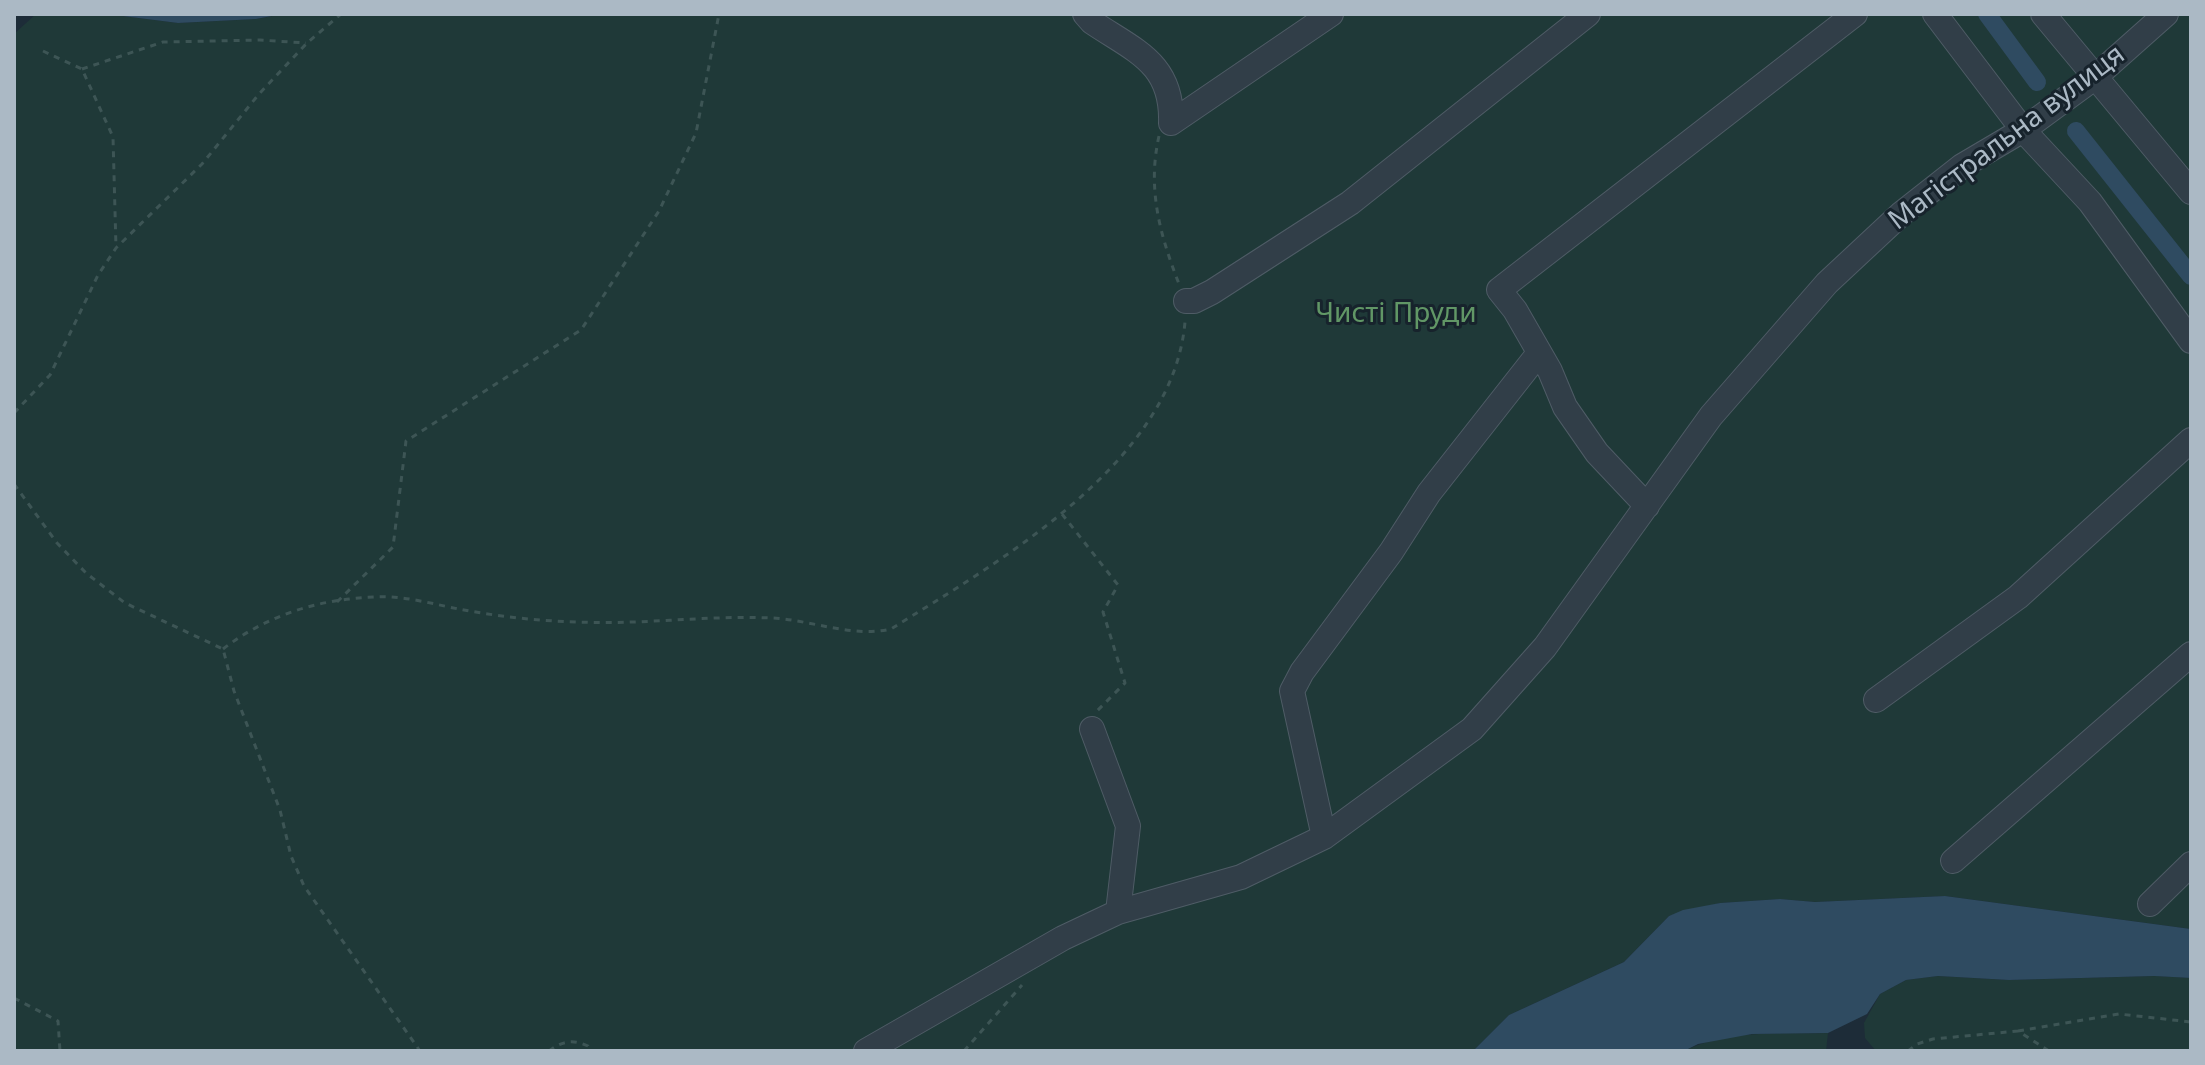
<!DOCTYPE html>
<meta charset="utf-8">
<style>
body{margin:0}
#map{position:relative;width:2205px;height:1065px;overflow:hidden;background:#1d2c38;font-family:"Noto Sans",sans-serif}
canvas{display:block}
.frame{position:absolute;inset:0;border:16px solid #abb9c5;pointer-events:none}
</style>
<div id="map">
<canvas width="2205" height="1065"></canvas>
<div class="frame"></div>
</div>
<script>
const context = document.querySelector('canvas').getContext('2d');
context.lineJoin = 'round';
function paint(path, color) {
  context.fillStyle = color;
  context.fill(path, 'evenodd');
}
function stroke(path, color, width, dash) {
  context.strokeStyle = color;
  context.lineWidth = width;
  context.lineCap = dash ? 'butt' : 'round';
  context.setLineDash(dash || []);
  context.stroke(path);
}
function write(font, color, halo, rows, align = 'center') {
  context.font = font + ' "Noto Sans",sans-serif';
  context.lineWidth = 6;
  context.setLineDash([]);
  context.textBaseline = 'middle';
  context.strokeStyle = halo;
  context.fillStyle = color;
  for (const [text, x, y, turn = 0] of rows) {
    context.save();
    context.translate(x, y);
    context.rotate((+turn || 0) * Math.PI / 180);
    context.textAlign = isNaN(turn) ? turn : align;
    if (halo) context.strokeText(text, 0, 0);
    context.fillText(text, 0, 0);
    context.restore();
  }
}
const green = new Path2D(`
 M36,14H107L178,23L256,19L283,14H2191V929L1945,896L1815,902L1780,899L1720,903L1669,916L1624,962L1509,1015L1473,1051H14V34Z
 M1938,976L2009,980L2155,976L2191,978V1051H1876L1865,1038L1864,1023L1880,994L1906,980Z
 M1828,1033L1826,1051H1684C1727,1029 1781,1034 1828,1033Z`);
const water = new Path2D(`
 M107,14H282L256,19L178,23Z
 M1945,896L2191,929V978L2154,976L2009,980L1938,976L1906,980L1880,994L1867,1014L1828,1033L1752,1034L1698,1044L1684,1051H1473L1509,1015L1624,962L1669,916L1683,910L1720,903L1780,899L1815,902Z`);
const canal = new Path2D(`
 M1987,14L2037,82
 M2076,131L2191,276`);
const path = new Path2D(`
 M43,51L82,69L113,137L116,248
 M82,69L163,42L260,40L306,43
 M1159,136C1147,189 1160,235 1179,284
 M14,413L50,375L98,275L116,248L202,164L259,94L307,43L341,14
 M14,484L57,543L86,573L125,603L223,649L234,691L280,810L291,856L304,886L420,1051
 M1062,514L1118,585L1103,612L1125,683L1097,711
 M337,602L393,547L406,441L581,330L659,211L696,133L719,14
 M223,649C267,615 319,599 375,597C404,595 436,605 464,610C502,617 540,621 578,622C643,625 707,615 772,618C811,620 853,638 891,629C998,562 1173,463 1185,322
 M14,998L58,1021L60,1051
 M2018,1031L2119,1014L2191,1022
 M549,1051C562,1041 573,1039 588,1046L590,1051
 M964,1051L1022,985
 M1908,1051L1917,1044L1933,1039L2018,1031L2049,1051`);
const minor = new Path2D(`
 M1085,14L1092,22C1135,51 1173,63 1171,123
 M1935,14L2023,130L2090,202L2191,341
 M2043,14L2191,192
 M1171,123L1331,14
 M1186,301H1194L1212,292L1350,203L1588,14
 M1647,506L1597,453L1565,407L1550,371L1515,310L1499,290L1855,14
 M1876,700L2018,597L2191,440
 M1092,729L1128,826L1118,912
 M1324,837L1292,691L1302,672L1391,552L1429,493L1539,353
 M1953,861L2191,654
 M2150,904L2191,864
 M866,1051L1063,938L1118,912L1241,877L1324,837L1472,729L1545,647L1711,416L1827,283L1901,214L1962,166L2023,130L2094,78L2166,14`);
const streetNames = [
 ["Магістральна вулиця",2007,138,-37]
];
const parkNames = [
 ["Чисті Пруди",1396,314]
];
paint(green, '#1f3938');
paint(water, '#2f4b61');
stroke(canal, '#2f4b61', 18);
stroke(minor, '#4f5c66', 26);
stroke(path, '#3d5555', 3, [6, 6]);
stroke(minor, '#313e48', 24);
write('28px', '#abb9c5', '#17232c', streetNames);
write('28px', '#619766', '#17232c', parkNames);
</script>
